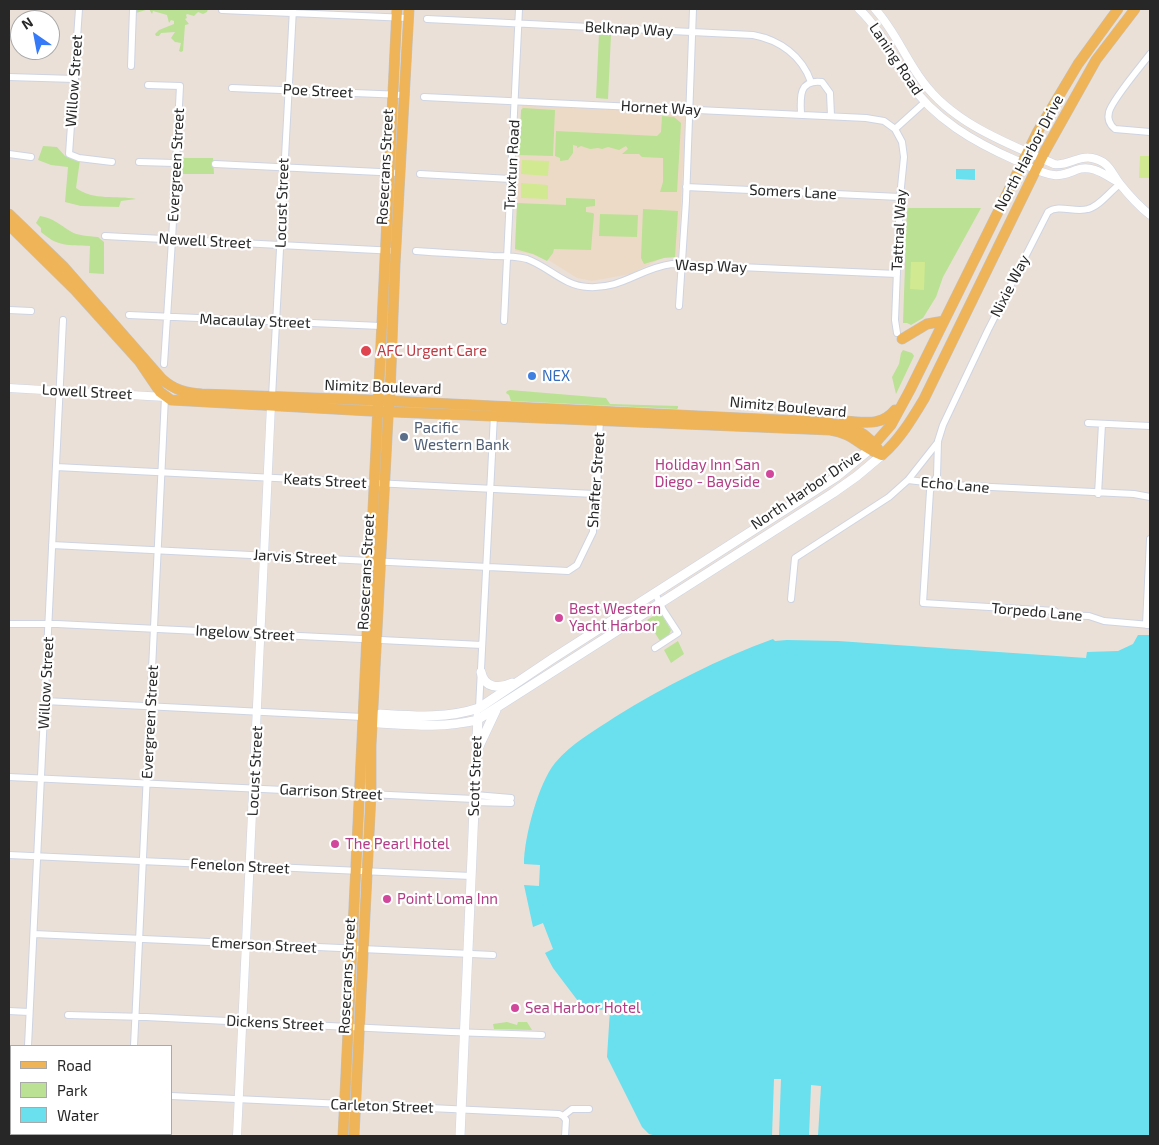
<!DOCTYPE html>
<style>
body{margin:0}
#map{position:relative;width:1159px;height:1145px;overflow:hidden;background:#eae0d8;font-family:"Exo 2",sans-serif}
canvas{display:block}
.frame{position:absolute;inset:0;border:10px solid #272727;pointer-events:none}
.legend{position:absolute;left:10px;top:1045px;width:162px;height:90px;box-sizing:border-box;background:#fff;border:1px solid #a9a9a9;margin:0;padding:6px 9px;list-style:none;font-size:15px;color:#272727}
.legend li{display:flex;align-items:center;gap:10px;height:25px}
.legend b{width:25px;border:1px solid #a9a9a9}
.north{position:absolute;left:10px;top:10px;width:50px;height:50px;box-sizing:border-box;background:#fff;border:1px solid #a9a9a9;border-radius:50%;rotate:327deg;font-size:14px;font-weight:700;line-height:20px;text-align:center;color:#272727}
.north::after{content:'';display:block;margin:auto;width:18px;height:22px;background:#377af8;clip-path:polygon(50% 0,100% 100%,50% 72%,0 100%)}
</style>
<div id="map">
<canvas width="1159" height="1145"></canvas>
<div class="frame"></div>
<ul class="legend">
<li><b style="height:6px;background:#efb458"></b>Road</li>
<li><b style="height:14px;background:#bbe194"></b>Park</li>
<li><b style="height:14px;background:#6adfed"></b>Water</li>
</ul>
<div class="north">N</div>
</div>
<script>
const context = document.querySelector('canvas').getContext('2d');
context.lineJoin = 'round';
function paint(path, color) {
  context.fillStyle = color;
  context.fill(path, 'evenodd');
}
function stroke(path, color, width, dash) {
  context.strokeStyle = color;
  context.lineWidth = width;
  context.lineCap = dash ? 'butt' : 'round';
  context.setLineDash(dash || []);
  context.stroke(path);
}
function write(font, color, halo, rows, align = 'center') {
  context.font = font + ' "Exo 2",sans-serif';
  context.lineWidth = 4.5;
  context.setLineDash([]);
  context.textBaseline = 'middle';
  context.strokeStyle = halo;
  context.fillStyle = color;
  for (const [text, x, y, turn = 0] of rows) {
    context.save();
    context.translate(x, y);
    context.rotate((+turn || 0) * Math.PI / 180);
    context.textAlign = isNaN(turn) ? turn : align;
    if (halo) context.strokeText(text, 0, 0);
    context.fillText(text, 0, 0);
    context.restore();
  }
}
const education = new Path2D(`
 M522,105L686,113L678,258L664,257L631,274L592,281L577,278L542,256L515,251Z`);
const green = new Path2D(`
 M135,9H208L207,12L203,14L198,12L194,16L187,14L186,15L187,18L185,19L189,24L185,25L183,51L181,52L179,51L181,43L175,42L171,38L175,32L161,33L159,36H156L155,34L159,30L174,24V21L171,20L169,23L167,15L153,11L152,14L149,9L136,13L135,16Z
 M599,34L611,35L608,99L596,98Z
 M523,108L555,110L553,156L519,155L521,110Z
 M662,116L674,117L681,123L677,192H660L663,182V158L642,157L639,154H622L628,149L626,146L619,150L608,147L602,149L598,148L590,149L581,146L577,148V146L573,145V153L568,160L560,161V158L555,156L556,131L657,136L661,132Z
 M43,146L57,147L65,156L80,160L76,188C94,201 116,195 136,199L121,201L119,207L81,206L65,202L68,167L51,165L38,160Z
 M181,158H213L214,174H180Z
 M566,198L595,199V206L586,207V212L593,213L594,214L591,250L554,249L553,253L547,261L533,254L515,249L517,203L566,205Z
 M907,208H981L943,277L936,297L923,318L911,325L907,323H903Z
 M643,209L678,211L675,257L664,258L644,264L641,258Z
 M600,214L638,215L637,237L599,236Z
 M40,216C53,218 59,224 70,231C78,236 88,236 98,237L104,242V274L89,273L90,246C68,245 58,247 41,232V228L36,223Z
 M903,350L912,353L914,356L896,394L892,377L899,364L901,353Z
 M510,390L606,398L610,404L678,406V408L677,409L511,401L509,395L506,393L507,391Z
 M655,615H662L671,630L669,635L660,641L647,620Z
 M678,641L684,654L671,663L664,650Z
 M507,1022L517,1025L518,1022H527L532,1030L494,1029L493,1024Z`);
const pitch = new Path2D(`
 M1140,156H1150V178H1139Z
 M522,160L549,161L548,176L521,174Z
 M521,183L548,185V199L521,198Z
 M911,262H925L924,290L910,289Z`);
const water = new Path2D(`
 M956,169H975V180L956,179Z
 M1138,635H1150V1136H657L649,1134L642,1127L607,1057L610,1010L584,1009L553,968L545,953L553,949L543,923L533,927L524,885L539,886L540,865L524,864C524,838 538,784 555,763C572,743 594,731 615,717C665,686 718,659 773,639L775,641L787,640L838,641L1086,658L1087,652L1118,651L1133,644Z`);
const pier = new Path2D(`
 M774,1079H781L779,1136H772Z
 M811,1085L821,1086L818,1136H809Z`);
const minor = new Path2D(`
 M79,9L69,154L79,158L112,162
 M222,10L408,18
 M427,19L753,35C780,40 802,56 811,82
 M1150,54C1141,66 1112,100 1109,112C1107,120 1110,125 1115,129L1150,132
 M131,66L133,9
 M9,77L75,79
 M148,85L180,86L172,240L164,364
 M232,88L403,95
 M424,97L866,118L884,121L895,129L902,142L904,157L900,197L895,320L897,333
 M801,114C800,97 799,79 822,82L830,93L831,116
 M895,129L925,102
 M9,154L31,157
 M139,162L175,163
 M215,164L400,173
 M420,174L511,179
 M1120,184C1110,191 1100,206 1088,209C1075,213 1059,204 1048,212L988,330L943,425L938,441L937,476L930,491L923,603L1055,611L1060,615L1089,616L1104,621L1150,625
 M686,187L900,197
 M105,236L396,251
 M416,251C442,253 467,254 493,256C504,256 516,256 527,259C549,267 564,286 588,287C623,289 640,268 672,264L897,274
 M679,306L686,201L693,9
 M9,310L31,311
 M129,315L381,326
 M504,321L519,9
 M272,397L293,9
 M1088,423L1150,426
 M56,467L594,494
 M908,480L938,442
 M1098,494L1102,424
 M52,545L568,571L577,565L593,532L594,494L597,491L600,417
 M791,599L795,558L889,497L908,480L951,485L1134,494L1150,497
 M9,624H57L482,645
 M1146,625L1150,539
 M655,648L678,633L663,610L655,593
 M45,701L363,717
 M479,708L494,415
 M9,777L474,799
 M475,795L511,798
 M474,802L511,803
 M9,855L471,876
 M34,934L493,955
 M9,1011L29,1012
 M68,1015L146,1017L451,1032L542,1035
 M28,1046L63,320
 M134,1046L165,397
 M9,1088L11,1089
 M171,1096L559,1114L563,1116
 M563,1116L572,1109H589
 M563,1116L566,1120L565,1136
 M24,1136V1134
 M131,1136V1134`);
const tertiary = new Path2D(`
 M859,9C882,31 891,56 908,81C934,119 974,142 1015,160C1027,165 1041,174 1054,175C1062,176 1069,173 1076,170C1092,164 1105,175 1118,182
 M875,9C895,31 905,58 923,82C954,124 1007,143 1054,164C1067,167 1078,155 1092,158C1110,162 1110,171 1120,184C1128,194 1140,207 1150,215
 M9,388L165,397
 M237,1136L271,405`);
const secondary = new Path2D(`
 M481,672C484,688 499,689 512,683
 M369,717L374,718L380,714C413,716 446,719 479,708L552,659L836,477L869,450
 M374,718L379,723C412,725 445,728 477,720L833,493L857,476L882,455
 M479,746L496,710
 M460,1136L478,716`);
const primary = new Path2D(`
 M9,214L64,267L162,379C174,390 186,393 202,394L370,400L822,422C851,427 865,428 882,455
 M9,225L75,290L139,361L160,392L171,400L370,411L830,430C854,433 861,448 882,455
 M902,339L927,324L944,321
 M844,421C864,422 881,427 895,410
 M871,448L891,425L910,390L1038,131L1078,64L1118,9
 M882,455C900,439 912,419 924,399L1045,151L1096,60L1135,9
 M343,1136L397,9
 M354,1136L371,794V745L388,418L390,394L395,264L409,9`);
const markers = [
 [366,351,6,"#e0444e"],
 [532,376,5,"#3f7fe0"],
 [404,437,5,"#5c6f8a"],
 [770,474,5,"#d1479c"],
 [559,618,5,"#d1479c"],
 [335,844,5,"#d1479c"],
 [387,899,5,"#d1479c"],
 [515,1008,5,"#d1479c"]
];
const streetNames = [
 ["Belknap Way",629,29,3],
 ["Laning Road",896,59,56],
 ["Willow Street",74,81,-86],
 ["Poe Street",318,91,3],
 ["Hornet Way",661,108,3],
 ["North Harbor Drive",1029,153,-62],
 ["Evergreen Street",176,165,-87],
 ["Truxtun Road",512,165,-87],
 ["Rosecrans Street",385,167,-87],
 ["Somers Lane",793,192,3],
 ["Locust Street",282,203,-88],
 ["Tattnal Way",899,230,-87],
 ["Newell Street",205,241,3],
 ["Wasp Way",711,266,2],
 ["Nixie Way",1010,286,-63],
 ["Macaulay Street",255,321,2],
 ["Nimitz Boulevard",383,387,2],
 ["Lowell Street",87,392,3],
 ["Nimitz Boulevard",788,407,5],
 ["Shafter Street",596,480,-86],
 ["Keats Street",325,481,3],
 ["Echo Lane",955,485,5],
 ["North Harbor Drive",806,490,-34],
 ["Jarvis Street",295,557,3],
 ["Rosecrans Street",366,572,-87],
 ["Torpedo Lane",1037,612,5],
 ["Ingelow Street",245,633,3],
 ["Willow Street",46,683,-87],
 ["Evergreen Street",150,722,-87],
 ["Locust Street",255,771,-87],
 ["Scott Street",475,776,-88],
 ["Garrison Street",331,792,3],
 ["Fenelon Street",240,866,3],
 ["Emerson Street",264,945,3],
 ["Rosecrans Street",347,976,-87],
 ["Dickens Street",275,1023,3],
 ["Carleton Street",382,1106,2]
];
const healthNames = [
 ["AFC Urgent Care",377,351]
];
const shopNames = [
 ["NEX",542,376]
];
const serviceNames = [
 ["Pacific",414,428],
 ["Western Bank",414,445]
];
const hotelNames = [
 ["Holiday Inn San",760,465,"right"],
 ["Diego - Bayside",760,482,"right"],
 ["Best Western",569,609],
 ["Yacht Harbor",569,626],
 ["The Pearl Hotel",345,844],
 ["Point Loma Inn",397,899],
 ["Sea Harbor Hotel",525,1008]
];
paint(education, '#ecdac7');
paint(green, '#bbe194');
paint(pitch, '#d1e990');
paint(water, '#6adfed');
paint(pier, '#eae0d8');
stroke(minor, '#ced4e1', 8);
stroke(tertiary, '#ced4e1', 9);
stroke(secondary, '#ced4e1', 10);
stroke(primary, '#c3c3c3', 11);
stroke(minor, '#fff', 6);
stroke(tertiary, '#fff', 8);
stroke(secondary, '#fff', 9);
stroke(primary, '#efb458', 10);
for (const [x, y, r, color] of markers) {
  const dot = new Path2D();
  dot.arc(x, y, r, 0, 2 * Math.PI);
  context.fillStyle = color;
  context.fill(dot);
  stroke(dot, '#fff', 2);
}
write('15px', '#272727', '#fff', streetNames);
write('15px', '#be3a42', '#fff', healthNames, 'left');
write('15px', '#366cbe', '#fff', shopNames, 'left');
write('15px', '#4e5e75', '#fff', serviceNames, 'left');
write('15px', '#b23c85', '#fff', hotelNames, 'left');
</script>
